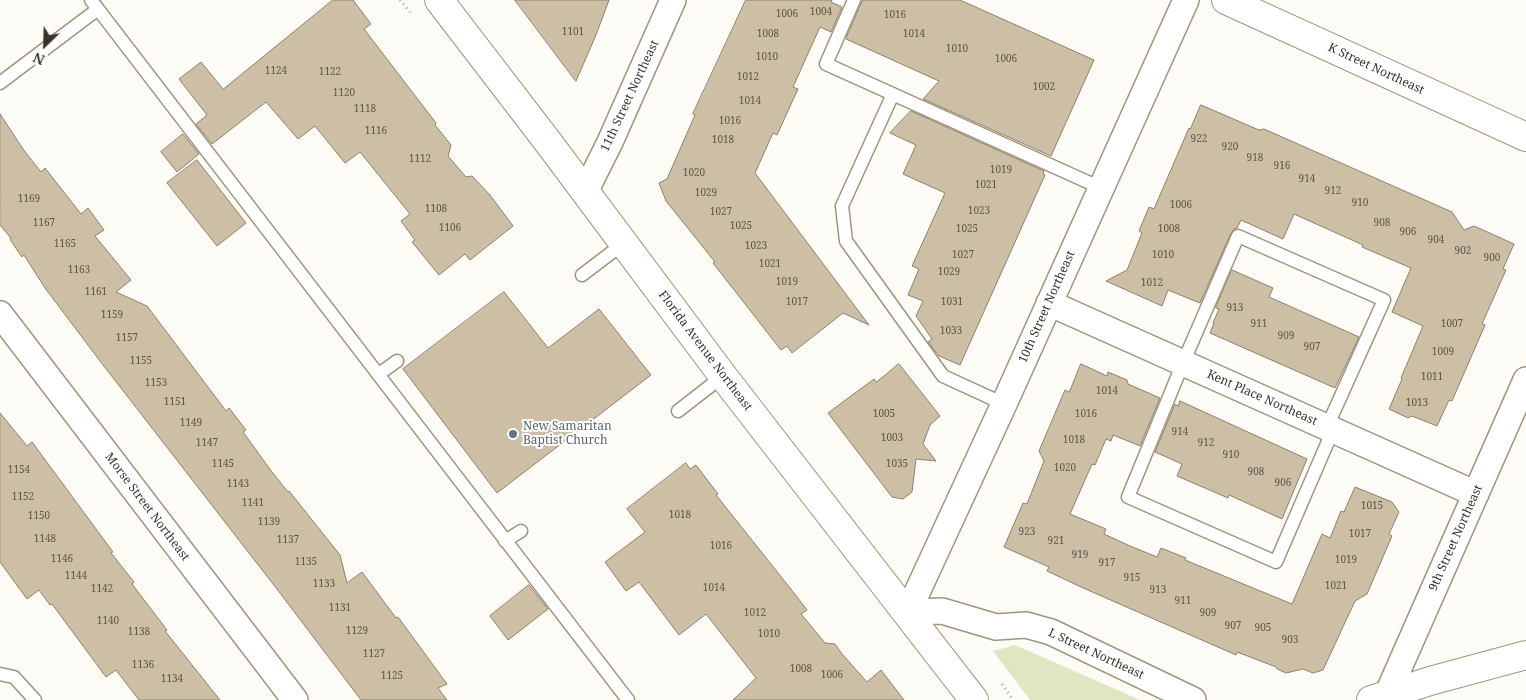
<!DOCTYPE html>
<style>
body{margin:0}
#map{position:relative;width:1526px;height:700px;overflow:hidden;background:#fdfbf5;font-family:"Noto Serif",serif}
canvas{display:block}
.north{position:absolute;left:20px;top:20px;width:50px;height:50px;-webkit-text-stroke:4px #fff;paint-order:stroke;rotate:204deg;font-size:14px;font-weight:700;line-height:20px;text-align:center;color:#39342a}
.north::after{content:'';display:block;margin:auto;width:18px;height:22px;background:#39342a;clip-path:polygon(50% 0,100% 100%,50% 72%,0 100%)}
</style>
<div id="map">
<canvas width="1526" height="700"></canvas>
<div class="north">N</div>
</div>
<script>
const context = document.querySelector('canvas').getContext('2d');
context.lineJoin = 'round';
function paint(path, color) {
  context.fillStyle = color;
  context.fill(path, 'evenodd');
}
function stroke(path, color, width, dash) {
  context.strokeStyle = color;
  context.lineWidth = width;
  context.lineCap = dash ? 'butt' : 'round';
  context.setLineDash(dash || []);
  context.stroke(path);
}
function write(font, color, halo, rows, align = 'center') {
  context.font = font + ' "Noto Serif",serif';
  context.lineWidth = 4;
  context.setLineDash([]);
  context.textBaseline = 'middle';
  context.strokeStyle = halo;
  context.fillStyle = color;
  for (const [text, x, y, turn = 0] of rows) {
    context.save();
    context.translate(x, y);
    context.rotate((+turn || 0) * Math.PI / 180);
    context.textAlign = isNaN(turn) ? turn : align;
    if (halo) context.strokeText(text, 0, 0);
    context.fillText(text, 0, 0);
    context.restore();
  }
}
const green = new Path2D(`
 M1015,645L1140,700H1030L993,651Z`);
const building = new Path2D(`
 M333,0H353L371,24L364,29L436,123L435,125L451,145L448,156L466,177L472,176L490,195L513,226L470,260L465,254L439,275L412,242L415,240L401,221L410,214L360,152L345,163L315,126L298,139L266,102L212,144L196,124L207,115L179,79L201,62L223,89Z
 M515,0H609L596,35L576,81Z
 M746,0H832L831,2L842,7L831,32L820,27L793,87L798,89L777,135L773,133L755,173L869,325L843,313L792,353L787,346L781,350L713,263L715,262L666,201L659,183L667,179L695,115L693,114Z
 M863,0H960L1094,60L1051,156L923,99L939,81L846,39Z
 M1201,105L1259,130L1264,129L1452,212L1464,230L1474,226L1514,244L1503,269L1506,270L1482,324L1485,325L1452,401L1449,400L1437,426L1412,416L1408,418L1389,409L1402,379L1401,378L1423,326L1392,312L1411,268L1362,247L1363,245L1294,214L1283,239L1241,220L1237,228L1234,229L1231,233L1200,303L1168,290L1162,306L1106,281L1127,270L1142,233L1139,231L1149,207L1154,209L1189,128L1190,129Z
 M911,111L1044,171L1043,174L1045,175L960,365L939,356L928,342L932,339L916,316L923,301L908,295L919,269L912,266L945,193L903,174L916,145L890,133Z
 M0,114L23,149L41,172L45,168L81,214L88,208L104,230L95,236L131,280L116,292L147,306L226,411L229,408L246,430L243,432L272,472L288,492L289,491L340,555L347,583L362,572L396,618L398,617L447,684L438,688L447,700H361L280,593L100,361L45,288L24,255L22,257L11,241L10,237L0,225Z
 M183,134L199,154L177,172L161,152Z
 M197,160L246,223L217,246L167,183Z
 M1232,270L1273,288L1269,297L1359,337L1335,388L1210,333L1214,323H1213L1219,309L1216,308Z
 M504,292L548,348L599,309L651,375L497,493L403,369Z
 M899,364L940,416L930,425L923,444L936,461L916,459L912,492L903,499L892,497L828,413L874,379L876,382Z
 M1081,364L1107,376L1108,372L1127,380L1128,384L1160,398L1140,446L1113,435L1111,441L1106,439L1095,465L1092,464L1070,514L1106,529L1104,534L1130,546L1157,557L1161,548L1186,558L1185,560L1292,604L1322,534L1330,538L1341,511L1344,512L1355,487L1392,502L1399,512L1389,534L1392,536L1367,594L1355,601L1323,670L1313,673L1303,669L1286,673L1277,669L1276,667L1237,652L1236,655L1081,587L1047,571L1049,567L1004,547L1023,503L1027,504L1044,461L1039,451L1065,390L1069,392Z
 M1180,401L1307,459L1282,519L1229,495L1228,498L1177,476L1182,464L1155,452L1175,404L1178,406Z
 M0,413L27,446L32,442L113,552L111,553L134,582L132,584L167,630L165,631L220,700H139L116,670L106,677L52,604L50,605L39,590L27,599L0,562Z
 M686,463L690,469L696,465L718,494L716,495L794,593L807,610L801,614L825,643L835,644L842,654L867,682L881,670L904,700H733L756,678L706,614L679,635L639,582L626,591L605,562L645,532L627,509Z
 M529,585L548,609L508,640L490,616Z`);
const path = new Path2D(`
 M400,0L410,12
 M1002,684L1013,700`);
const service = new Path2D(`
 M91,0L628,700
 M854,0L826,64L1101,188
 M0,83L98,9
 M893,94L842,206L846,241L943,376L1004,404
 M582,275L624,243
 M379,374L397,361
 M678,411L723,376
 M1327,427L1384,300L1238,236L1183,363L1128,497L1276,562L1333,430
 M505,541L521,531
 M0,674L14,677L35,700`);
const minor = new Path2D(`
 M1186,0L1004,404L908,612L942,611L996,627L1026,625L1051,632L1193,700
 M585,192L610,142L673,0
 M1049,303L1476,494
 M0,314L295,700
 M1387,695L1526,380`);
const tertiary = new Path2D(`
 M1371,700L1430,681L1526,655`);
const secondary = new Path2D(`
 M1226,0L1526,137`);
const primary = new Path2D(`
 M439,0L548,142L723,376L974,700`);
const markers = [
 [513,434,5,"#6b7280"]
];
const numberNames = [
 ["1004",821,12],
 ["1006",787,14],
 ["1016",895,15],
 ["1101",573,32],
 ["1008",768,34],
 ["1014",914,34],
 ["1010",957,49],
 ["1010",767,57],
 ["1006",1006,59],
 ["1124",276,71],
 ["1122",330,72],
 ["1012",748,77],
 ["1002",1044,87],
 ["1120",344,93],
 ["1014",750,101],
 ["1118",365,109],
 ["1016",730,121],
 ["1116",376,131],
 ["922",1199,139],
 ["1018",723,140],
 ["920",1230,147],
 ["918",1255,158],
 ["1112",420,159],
 ["916",1282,166],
 ["1019",1001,170],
 ["1020",694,173],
 ["914",1307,179],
 ["1021",986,185],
 ["912",1333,191],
 ["1029",706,193],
 ["1169",29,199],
 ["910",1360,203],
 ["1006",1181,205],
 ["1108",436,209],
 ["1023",979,211],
 ["1027",721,212],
 ["1167",44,223],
 ["908",1382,223],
 ["1025",741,226],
 ["1106",450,228],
 ["1025",967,229],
 ["1008",1169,229],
 ["906",1408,232],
 ["904",1436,240],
 ["1165",65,244],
 ["1023",756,246],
 ["902",1463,251],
 ["1027",963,255],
 ["1010",1163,255],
 ["900",1492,258],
 ["1021",770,264],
 ["1163",79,270],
 ["1029",949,272],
 ["1019",787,282],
 ["1012",1152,283],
 ["1161",96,292],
 ["1017",797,302],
 ["1031",952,302],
 ["913",1235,308],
 ["1159",112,315],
 ["911",1259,324],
 ["1007",1452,324],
 ["1033",951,331],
 ["909",1286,336],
 ["1157",127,338],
 ["907",1312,347],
 ["1009",1443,352],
 ["1155",141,361],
 ["1011",1432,377],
 ["1153",156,383],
 ["1014",1107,391],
 ["1151",175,402],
 ["1013",1417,403],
 ["1005",884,414],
 ["1016",1086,414],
 ["1149",191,423],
 ["914",1180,432],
 ["1003",892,438],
 ["1018",1074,440],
 ["1147",207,443],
 ["912",1206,443],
 ["910",1231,455],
 ["1145",223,464],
 ["1035",897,464],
 ["1020",1065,468],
 ["1154",19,470],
 ["908",1256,472],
 ["906",1283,483],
 ["1143",238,484],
 ["1152",23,497],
 ["1141",253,503],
 ["1015",1372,506],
 ["1018",680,515],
 ["1150",39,516],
 ["1139",269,522],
 ["923",1027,532],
 ["1017",1360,534],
 ["1148",45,539],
 ["1137",288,540],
 ["921",1056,541],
 ["1016",721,546],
 ["919",1080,555],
 ["1146",62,559],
 ["1019",1346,560],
 ["1135",306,562],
 ["917",1107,563],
 ["1144",76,576],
 ["915",1132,578],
 ["1133",324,584],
 ["1021",1336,586],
 ["1014",714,588],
 ["1142",102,589],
 ["913",1158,590],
 ["911",1183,601],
 ["1131",340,608],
 ["1012",755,613],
 ["909",1208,613],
 ["1140",108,621],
 ["907",1233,626],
 ["905",1263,628],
 ["1129",357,631],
 ["1138",139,632],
 ["1010",769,634],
 ["903",1290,640],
 ["1127",374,654],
 ["1136",143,665],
 ["1008",801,669],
 ["1006",832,675],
 ["1125",392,676],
 ["1134",172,679]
];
const streetNames = [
 ["K Street Northeast",1376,69,25],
 ["11th Street Northeast",630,96,-65],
 ["10th Street Northeast",1047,307,-66],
 ["Florida Avenue Northeast",705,351,53],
 ["Kent Place Northeast",1262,398,24],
 ["Morse Street Northeast",147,507,53],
 ["9th Street Northeast",1456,538,-66],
 ["L Street Northeast",1096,654,25]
];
const worshipNames = [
 ["New Samaritan",523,427],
 ["Baptist Church",523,441]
];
paint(green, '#dee7c1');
paint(building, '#ccbfa6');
stroke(building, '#8d8169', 1);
stroke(service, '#a1947c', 15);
stroke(minor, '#a1947c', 28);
stroke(tertiary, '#a1947c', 30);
stroke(secondary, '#a1947c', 30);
stroke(primary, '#a1947c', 30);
stroke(path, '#a3a098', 3, [1, 4]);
stroke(service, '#fff', 12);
stroke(minor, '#fff', 25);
stroke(tertiary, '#fff', 28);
stroke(secondary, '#fff', 28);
stroke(primary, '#fff', 28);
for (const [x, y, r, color] of markers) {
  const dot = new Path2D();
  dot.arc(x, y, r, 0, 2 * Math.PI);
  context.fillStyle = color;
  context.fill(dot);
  stroke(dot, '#fff', 2);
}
write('10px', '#5e5749', null, numberNames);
write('12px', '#39342a', '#fff', streetNames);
write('12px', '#5b616d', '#fff', worshipNames, 'left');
</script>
